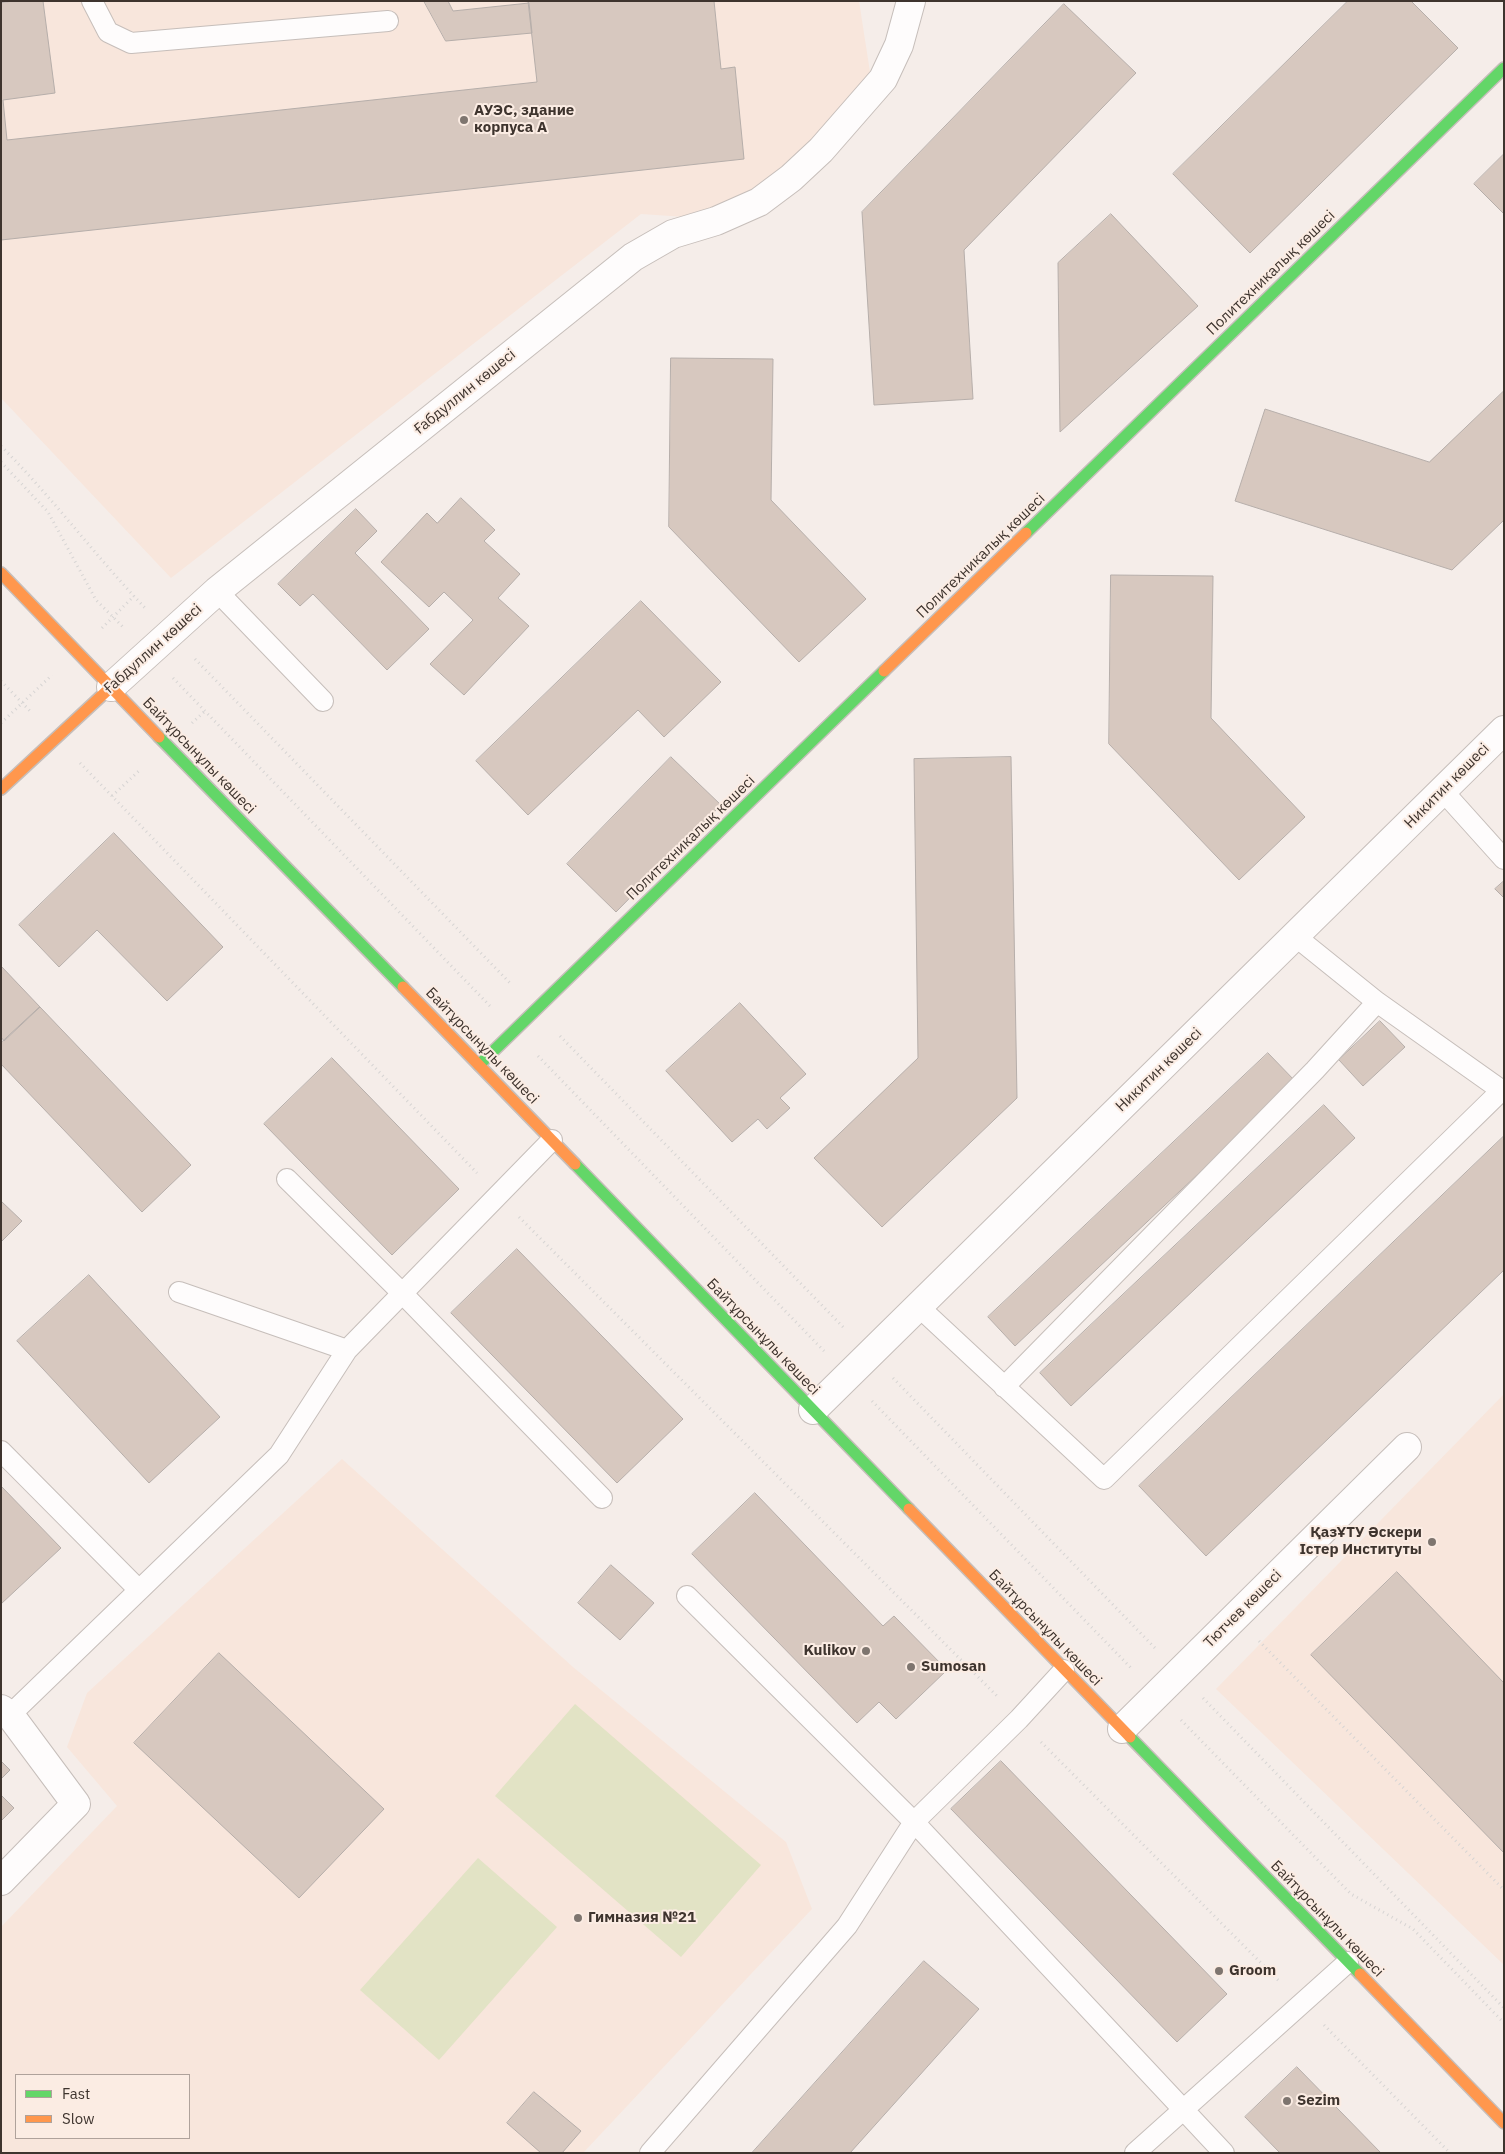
<!DOCTYPE html>
<meta charset="utf-8">
<style>
body{margin:0}
#map{position:relative;width:1505px;height:2154px;overflow:hidden;background:#f5ede9;font-family:"IBM Plex Sans",sans-serif}
canvas{display:block}
.frame{position:absolute;inset:0;border:2px solid #3e342e;pointer-events:none}
.legend{position:absolute;left:15px;top:2074px;width:175px;height:65px;box-sizing:border-box;background:#fbece3;border:1px solid #afa29b;margin:0;padding:6px 9px;list-style:none;font-size:15px;color:#3e342e}
.legend li{display:flex;align-items:center;gap:10px;height:25px}
.legend b{width:25px;border:1px solid #afa29b}
</style>
<div id="map">
<canvas width="1505" height="2154"></canvas>
<div class="frame"></div>
<ul class="legend">
<li><b style="height:6px;background:#63d668"></b>Fast</li>
<li><b style="height:6px;background:#ff974d"></b>Slow</li>
</ul>
</div>
<script>
const context = document.querySelector('canvas').getContext('2d');
context.lineJoin = 'round';
function paint(path, color) {
  context.fillStyle = color;
  context.fill(path, 'evenodd');
}
function stroke(path, color, width, dash) {
  context.strokeStyle = color;
  context.lineWidth = width;
  context.lineCap = dash ? 'butt' : 'round';
  context.setLineDash(dash || []);
  context.stroke(path);
}
function write(font, color, halo, rows, align = 'center') {
  context.font = font + ' "IBM Plex Sans",sans-serif';
  context.lineWidth = 4;
  context.setLineDash([]);
  context.textBaseline = 'middle';
  context.strokeStyle = halo;
  context.fillStyle = color;
  for (const [text, x, y, turn = 0] of rows) {
    context.save();
    context.translate(x, y);
    context.rotate((+turn || 0) * Math.PI / 180);
    context.textAlign = isNaN(turn) ? turn : align;
    if (halo) context.strokeText(text, 0, 0);
    context.fillText(text, 0, 0);
    context.restore();
  }
}
const built = new Path2D(`
 M1,1H859L872,85L762,198L715,219L641,214L171,578L1,398Z
 M1504,1394V1965L1216,1689Z
 M342,1459L573,1667L786,1842L812,1909L583,2153H1V1927L117,1806L67,1747L87,1693ZM16,2075H189V2138H16Z`);
const green = new Path2D(`
 M575,1704L761,1865L681,1957L495,1796Z
 M478,1858L557,1927L439,2060L360,1990Z`);
const building = new Path2D(`
 M14,1H43L55,93L3,100L7,140L537,82L528,1H714L721,69L735,67L744,159L1,240V3Z
 M424,1H448L453,11L529,3L532,33L446,41Z
 M1348,1H1411L1458,48L1250,253L1173,174Z
 M1064,4L1136,73L964,250L973,399L874,405L862,212Z
 M1504,154V214L1474,184Z
 M1111,214L1198,306L1060,432L1058,263Z
 M671,358L773,359L771,500L866,599L799,662L669,527Z
 M1504,391V520L1452,570L1235,501L1265,409L1429,462Z
 M461,498L495,530L484,541L520,574L498,598L529,626L464,695L430,664L473,620L444,592L429,607L381,562L427,513L437,523Z
 M356,509L377,531L355,553L429,629L387,670L313,594L300,606L278,584Z
 M1111,575L1213,576L1211,718L1305,817L1239,880L1109,744Z
 M641,601L721,682L664,737L638,710L528,815L476,761Z
 M671,757L721,805L616,912L567,864Z
 M1011,757L1017,1098L882,1227L814,1158L918,1058L914,759Z
 M114,833L223,947L167,1001L97,930L59,967L19,925Z
 M1504,881V898L1495,889Z
 M1,966L40,1007L4,1041L1,1037Z
 M740,1003L806,1074L780,1098L790,1108L767,1129L758,1119L732,1142L666,1071Z
 M40,1007L191,1165L142,1212L1,1064V1043Z
 M1380,1021L1405,1047L1363,1086L1339,1060Z
 M1268,1053L1296,1082L1015,1346L988,1317Z
 M332,1058L459,1189L392,1255L264,1124Z
 M1324,1105L1355,1138L1071,1406L1040,1373Z
 M1504,1136V1270L1206,1556L1139,1486Z
 M1,1201L22,1221L1,1242Z
 M517,1249L683,1419L617,1483L451,1313Z
 M89,1275L220,1417L149,1483L17,1341Z
 M1,1486L61,1548L1,1604Z
 M755,1493L883,1626L894,1616L947,1670L896,1719L879,1702L857,1723L692,1554Z
 M611,1565L654,1603L620,1640L578,1603Z
 M1397,1572L1504,1683V1853L1311,1655Z
 M219,1653L384,1809L299,1898L134,1743Z
 M1,1761L10,1770L1,1779Z
 M1001,1761L1227,1994L1177,2042L951,1809Z
 M1,1795L14,1808L1,1821Z
 M924,1961L979,2009L850,2153H752Z
 M1297,2067L1381,2153H1280L1245,2117Z
 M534,2092L581,2131L562,2153H541L507,2123Z`);
const path = new Path2D(`
 M1,446C53,498 96,557 147,610
 M1,462L48,512L96,600L125,629
 M102,628L134,596
 M195,659L511,984
 M173,678L490,1006
 M1,681L32,713
 M1,723L52,675
 M192,723L205,711
 M80,763L477,1173
 M112,796L141,769
 M560,1036L845,1329
 M538,1056L824,1351
 M519,1217L997,1696
 M893,1378L1155,1648
 M872,1401L1132,1669
 M1259,1641L1504,1890
 M1203,1698L1504,2008
 M1181,1720L1351,1894L1413,1929L1504,2023
 M1041,1742L1280,1982
 M1324,2025L1450,2153`);
const lane = new Path2D(`
 M92,1L108,32L131,43L388,21
 M217,591L323,701
 M1442,790L1504,859
 M1295,936L1377,1002L1504,1092
 M287,1179L401,1292L602,1498
 M179,1292L347,1350
 M918,1306L1104,1479L1502,1090
 M1004,1387L1315,1070L1377,1002
 M1,1451L139,1590
 M687,1596L914,1822L1224,2153
 M10,1715L279,1455L347,1350L552,1140
 M650,2153L847,1926L914,1822L1019,1719L1064,1670
 M1135,2153L1348,1962`);
const street = new Path2D(`
 M111,687L217,591L633,257L673,234L716,221L759,202L791,178L821,150L883,79L899,45L911,1
 M813,1410L1504,730
 M1,1709L10,1715L76,1804L1,1881
 M1122,1729L1407,1447`);
const fast = new Path2D(`
 M1026,533L1504,68
 M159,737L403,987
 M479,1065L884,671
 M575,1164L909,1509
 M1130,1737L1360,1974`);
const slow = new Path2D(`
 M1,573L159,737
 M884,671L1026,533
 M1,789L111,687
 M403,987L575,1164
 M909,1509L1130,1737
 M1360,1974L1504,2123`);
const markers = [
 [464,120,5,"#7e756f"],
 [1432,1542,5,"#7e756f"],
 [866,1651,5,"#7e756f"],
 [911,1667,5,"#7e756f"],
 [578,1918,5,"#7e756f"],
 [1219,1971,5,"#7e756f"],
 [1287,2101,5,"#7e756f"]
];
const poiNames = [
 ["АУЭС, здание",474,111],
 ["корпуса A",474,128],
 ["ҚазҰТУ Әскери",1422,1533,"right"],
 ["Істер Институты",1422,1550,"right"],
 ["Kulikov",856,1651,"right"],
 ["Sumosan",921,1667],
 ["Гимназия №21",588,1918],
 ["Groom",1229,1971],
 ["Sezim",1297,2101]
];
const streetNames = [
 ["Политехникалық көшесі",1271,273,-44],
 ["Ғабдуллин көшесі",465,392,-39],
 ["Политехникалық көшесі",981,556,-44],
 ["Ғабдуллин көшесі",153,649,-42],
 ["Байтұрсынұлы көшесі",199,756,46],
 ["Никитин көшесі",1447,786,-45],
 ["Политехникалық көшесі",691,838,-44],
 ["Байтұрсынұлы көшесі",482,1046,46],
 ["Никитин көшесі",1159,1070,-44],
 ["Байтұрсынұлы көшесі",763,1337,46],
 ["Тютчев көшесі",1243,1609,-45],
 ["Байтұрсынұлы көшесі",1045,1628,46],
 ["Байтұрсынұлы көшесі",1327,1919,46]
];
paint(built, '#f8e6dc');
paint(green, '#e2e3c5');
paint(building, '#d7c8bf');
stroke(building, '#b6aeaa', 1);
stroke(lane, '#c6beba', 22);
stroke(street, '#c6beba', 30);
stroke(fast, '#c6beba', 14);
stroke(slow, '#c6beba', 14);
stroke(path, '#d6d4d3', 3, [1, 4]);
stroke(lane, '#fefcfc', 20);
stroke(street, '#fefcfc', 28);
stroke(fast, '#63d668', 11);
stroke(slow, '#ff974d', 11);
for (const [x, y, r, color] of markers) {
  const dot = new Path2D();
  dot.arc(x, y, r, 0, 2 * Math.PI);
  context.fillStyle = color;
  context.fill(dot);
  stroke(dot, '#fbece3', 2);
}
write('bold 15px', '#3e342e', '#fbece3', poiNames, 'left');
write('15px', '#3e342e', '#fbece3', streetNames);
</script>
